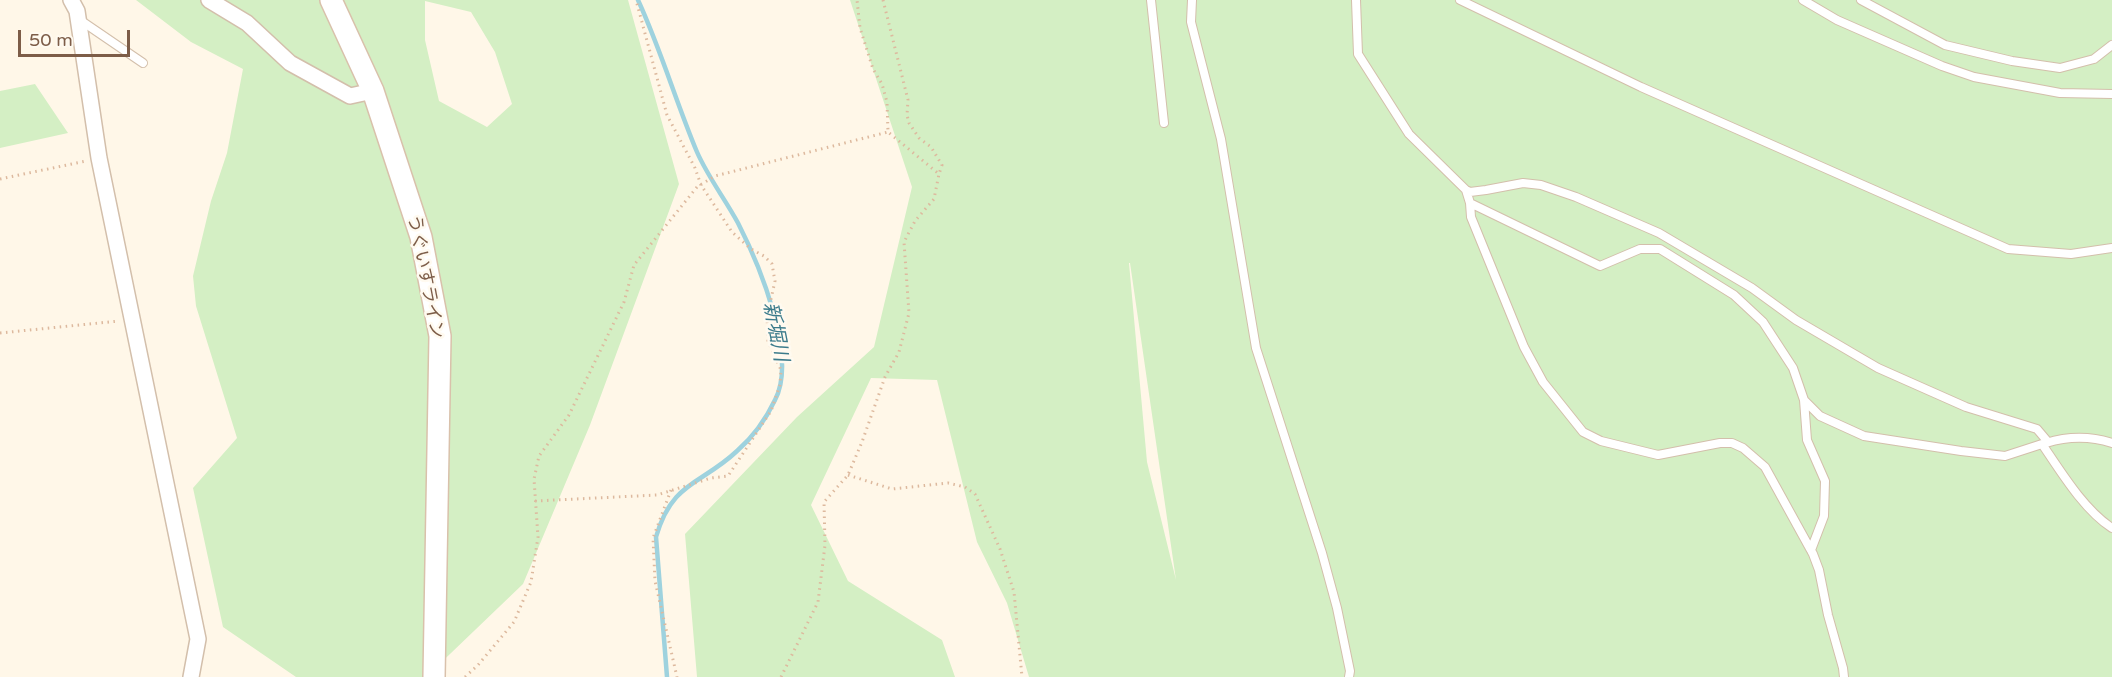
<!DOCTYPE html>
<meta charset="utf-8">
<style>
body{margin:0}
#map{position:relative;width:2112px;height:677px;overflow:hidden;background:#fff7e8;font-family:"Varela Round",sans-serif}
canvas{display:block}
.scale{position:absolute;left:18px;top:30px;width:112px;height:27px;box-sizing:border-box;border:3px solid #7d5d48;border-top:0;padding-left:8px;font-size:18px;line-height:21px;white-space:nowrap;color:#7d5d48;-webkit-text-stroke:4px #fffaf0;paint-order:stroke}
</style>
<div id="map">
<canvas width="2112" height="677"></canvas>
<div class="scale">50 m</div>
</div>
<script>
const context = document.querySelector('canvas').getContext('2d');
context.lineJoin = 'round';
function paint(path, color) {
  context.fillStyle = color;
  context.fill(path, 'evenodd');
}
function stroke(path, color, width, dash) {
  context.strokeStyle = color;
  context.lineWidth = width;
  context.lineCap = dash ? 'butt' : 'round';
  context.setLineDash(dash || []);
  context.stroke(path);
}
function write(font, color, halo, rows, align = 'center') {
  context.font = font + ' "Varela Round","Noto Sans JP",sans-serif';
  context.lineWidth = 5;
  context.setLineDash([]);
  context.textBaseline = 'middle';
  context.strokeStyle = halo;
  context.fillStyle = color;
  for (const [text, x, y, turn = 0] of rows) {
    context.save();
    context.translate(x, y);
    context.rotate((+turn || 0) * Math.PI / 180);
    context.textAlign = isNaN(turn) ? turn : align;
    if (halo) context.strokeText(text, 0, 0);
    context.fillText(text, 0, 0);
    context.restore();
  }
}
const green = new Path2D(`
 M136,0H628L679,184L590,425L523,584L426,677H296L223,627L193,488L237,438L196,306L193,276L211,201L227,153L243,69L191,42ZM425,1L471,12L495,52L512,104L487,127L439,101L425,40Z
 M850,0H2112V677H1029L1007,603L977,542L937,380L871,378L811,505L848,581L942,640L955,677H697L685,534L797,417L874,347L912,187ZM1129,263H1130L1176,580L1147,462Z
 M35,84L68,133L0,148V91Z`);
const stream = new Path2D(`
 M638,0C661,50 676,102 697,152C708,177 725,199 738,223C759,264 798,357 775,400C766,419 753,437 737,451C701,485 672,481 656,537L667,677`);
const path = new Path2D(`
 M883,0L908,100L907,115L909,123L919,138L931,147L942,165L939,174
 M0,179L86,161
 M0,333L119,321
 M848,475L892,489L948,483L965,487L975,494L1000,549L1014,592L1022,677
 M671,490L653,538L655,581L677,677
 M535,501L657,495L711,478L728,476L771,411L780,385L781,370L768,341L767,317L775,281L772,264L764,256L751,249L732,232L701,185L695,168L667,115L636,0
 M465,677L478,665L514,622L531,582L538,537L534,479L539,456L569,415L624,302L634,265L697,187L715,176L888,132
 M781,677L818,602L825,545L824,502L848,475L862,442L885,377L899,352L909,313L904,242L915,221L934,199L939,174L888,132L887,102L882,84L873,69L860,28L857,0`);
const lane = new Path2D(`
 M1151,0L1164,123
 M1192,0L1191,22L1221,139L1256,348L1322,553L1337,608L1350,671L1349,677
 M1356,0L1358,54L1409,134L1466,190L1470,203L1600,266L1640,249H1660L1734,295L1763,322L1793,368L1804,400L1820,416L1864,436L1961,451L2005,456L2042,444C2061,472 2084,510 2112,528
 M1460,0L1641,87L2008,249L2071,254L2112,248
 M1803,0L1837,20L1942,66L1974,77L2060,93L2112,94
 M1861,0L1945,45L2012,61L2060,68L2094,59L2112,45
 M80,20L143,63
 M1466,190L1470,192L1486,190L1523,183L1541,185L1576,197L1659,233L1752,288L1796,320L1878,368L1966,407L2037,429L2048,442
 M1470,203L1471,217L1524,347L1543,382L1583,432L1601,441L1658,455L1720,443H1732L1743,448L1765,467L1813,554L1819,570L1828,615L1843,668L1844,677
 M1804,400L1807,440L1825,481L1824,516L1811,550
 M2046,443C2069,436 2090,436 2112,443`);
const street = new Path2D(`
 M71,0L77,11L99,158L198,639L191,677
 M209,0L247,23L290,63L350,96L373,91`);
const secondary = new Path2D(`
 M331,0L373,91L421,237L440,336L434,677`);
const streetNames = [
 ["うぐいすライン",425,277,79]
];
const waterNames = [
 ["新堀川",775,332,79]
];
paint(green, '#d4efc4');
stroke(stream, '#9ed2de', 4.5);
stroke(lane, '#d3bfab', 10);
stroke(street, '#d3bfab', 18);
stroke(secondary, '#d9c1ab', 24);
stroke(path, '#ddb99e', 3, [1.5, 4.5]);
stroke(lane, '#fff', 8);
stroke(street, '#fff', 15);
stroke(secondary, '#fff', 21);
write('18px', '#7d5d48', '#fffaf0', streetNames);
write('italic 20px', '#3b7b8b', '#fffaf0', waterNames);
</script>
